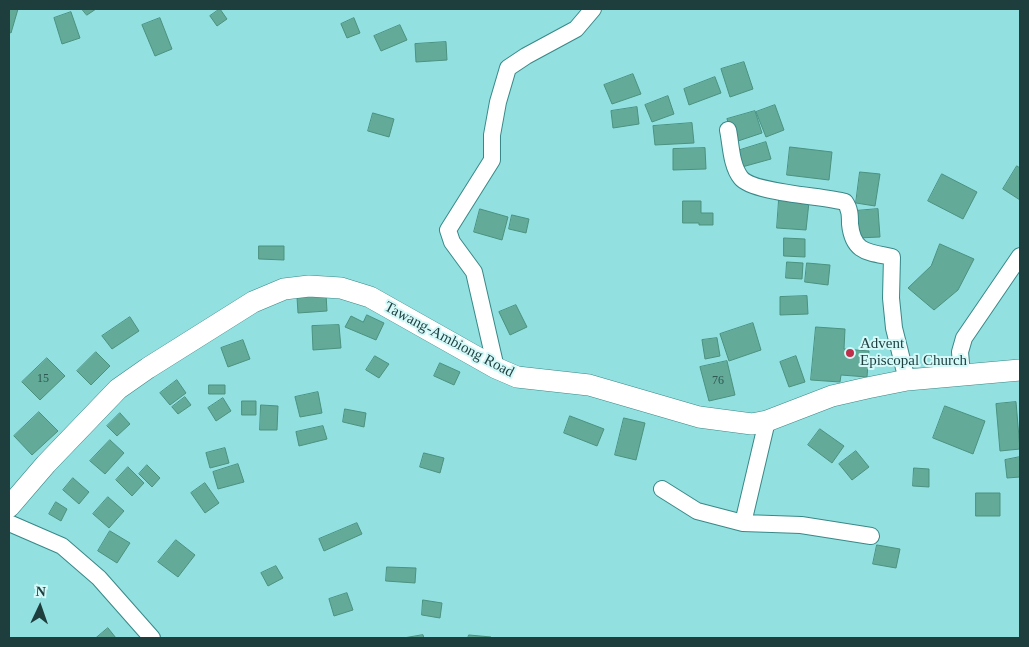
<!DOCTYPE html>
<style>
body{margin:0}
#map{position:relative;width:1029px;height:647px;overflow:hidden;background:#92e0e0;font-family:"Times New Roman",serif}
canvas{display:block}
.frame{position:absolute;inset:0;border:10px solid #1e3e3e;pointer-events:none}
.north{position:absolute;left:15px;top:582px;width:50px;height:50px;-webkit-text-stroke:4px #d4f9f9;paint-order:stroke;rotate:3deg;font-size:14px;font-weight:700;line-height:20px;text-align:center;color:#1e3e3e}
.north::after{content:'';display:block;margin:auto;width:18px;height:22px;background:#1e3e3e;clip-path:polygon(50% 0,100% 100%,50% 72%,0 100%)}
</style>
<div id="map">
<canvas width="1029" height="647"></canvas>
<div class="frame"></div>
<div class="north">N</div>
</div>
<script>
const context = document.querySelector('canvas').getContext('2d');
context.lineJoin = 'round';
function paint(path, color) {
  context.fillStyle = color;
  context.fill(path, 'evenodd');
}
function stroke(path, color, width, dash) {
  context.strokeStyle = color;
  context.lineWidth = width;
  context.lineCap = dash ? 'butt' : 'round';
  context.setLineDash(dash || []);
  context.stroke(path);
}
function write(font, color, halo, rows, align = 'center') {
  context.font = font + ' "Times New Roman",serif';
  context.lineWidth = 4;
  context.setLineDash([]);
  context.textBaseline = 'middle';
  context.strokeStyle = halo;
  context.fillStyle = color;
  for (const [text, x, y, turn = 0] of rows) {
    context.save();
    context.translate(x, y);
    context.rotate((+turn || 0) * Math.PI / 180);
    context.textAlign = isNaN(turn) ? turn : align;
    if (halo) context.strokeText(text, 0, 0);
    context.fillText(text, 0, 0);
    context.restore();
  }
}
const building = new Path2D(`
 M9,9H18L11,33L9,32Z
 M82,9H96L87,15Z
 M220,9L227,19L217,26L210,16Z
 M71,12L80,38L62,44L54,18Z
 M160,18L172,49L155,56L142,25Z
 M354,18L360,33L347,38L341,24Z
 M400,25L407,40L381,51L374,36Z
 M446,42L447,60L416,62L415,44Z
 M744,62L753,89L730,97L721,69Z
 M633,74L641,94L612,104L604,85Z
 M715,77L721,93L689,105L684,89Z
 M668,96L674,114L652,122L645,105Z
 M775,105L784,130L766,137L756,112Z
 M637,107L639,124L613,128L611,111Z
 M755,111L762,133L735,142L727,119Z
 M373,113L394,119L389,137L368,131Z
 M692,123L694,143L655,145L653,126Z
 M766,142L771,159L742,167L737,151Z
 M790,147L832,152L829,180L787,175Z
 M705,148L706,169L673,170V149Z
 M1017,166L1020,168V200L1003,189Z
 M860,172L880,174L875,206L856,203Z
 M942,174L977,192L963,219L928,201Z
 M779,200L809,202L806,230L777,228Z
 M683,201H701V213H713V225H699V223H683Z
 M480,209L508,217L502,240L474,232Z
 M878,209L880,237L857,238L855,211Z
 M512,215L529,219L526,233L509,229Z
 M784,238L805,239V257L784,256Z
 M940,244L974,259L958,290L934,310L908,288L931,266Z
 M259,246H284V260L259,259Z
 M787,262L803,263L802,279L786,278Z
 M807,263L830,265L828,285L805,282Z
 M326,294L327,311L298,313L297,297Z
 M807,296L808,314L780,315V297Z
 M516,305L527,327L510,335L499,312Z
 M367,315L384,323L376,340L345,327L351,316L363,322Z
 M130,317L139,331L112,349L102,336Z
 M753,323L761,350L729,361L720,334Z
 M339,325L341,348L313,350L312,326Z
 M816,327L845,329L844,349L869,351L867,377L841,375L840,382L811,380Z
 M717,338L720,356L705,359L702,340Z
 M243,340L250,359L228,367L221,348Z
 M96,352L110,366L91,385L77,371Z
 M375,356L389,364L379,378L366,370Z
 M796,356L805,382L789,387L780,362Z
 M47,358L65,376L40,400L22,382Z
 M727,361L735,395L709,401L700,367Z
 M440,363L460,372L454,385L434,376Z
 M177,380L186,393L170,405L160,393Z
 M209,385H225V394H209Z
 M318,392L322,413L300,417L295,397Z
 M185,397L191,405L178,414L172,407Z
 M223,398L231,411L216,421L208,408Z
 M242,401H256V415H242Z
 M1016,402L1020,449L1000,451L996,404Z
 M261,405L278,406L277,430H260Z
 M945,406L985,421L973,454L933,438Z
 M345,409L366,413L364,427L343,422Z
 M39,412L58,431L32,455L14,436Z
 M120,413L130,424L117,436L107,426Z
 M570,416L604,429L597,446L564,433Z
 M624,418L645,423L636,460L615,455Z
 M323,426L327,439L299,446L296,432Z
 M820,429L844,446L832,463L808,445Z
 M110,440L124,453L105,474L90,461Z
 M225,448L229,463L210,468L206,453Z
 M856,451L869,467L852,480L839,464Z
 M424,453L444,458L440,473L420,467Z
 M1020,457V477L1007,478L1005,460Z
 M238,464L244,482L218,489L213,472Z
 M147,465L160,478L152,487L139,474Z
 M128,467L144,483L132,496L116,480Z
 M914,468L929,469V487L913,486Z
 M73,478L89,492L79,504L63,490Z
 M205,483L219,503L205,513L191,493Z
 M976,493H1000V516H976Z
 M108,497L124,511L109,528L93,514Z
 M56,502L67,509L61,521L49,514Z
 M357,523L362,534L324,551L319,539Z
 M110,531L130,543L117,563L98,551Z
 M176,540L195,555L178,577L158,562Z
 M877,545L900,549L896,568L873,564Z
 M276,566L283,578L268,586L261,573Z
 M387,567L416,568L415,583L386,581Z
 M347,593L353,610L334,616L329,599Z
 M423,600L442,603L440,618L422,615Z
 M108,628L116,638H96Z
 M423,635L424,638H404Z
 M469,635L491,637V638H468Z`);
const minor = new Path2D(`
 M728,130C731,144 731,166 741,178C753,193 824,196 845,202C850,209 850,216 850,224C853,253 868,252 892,257L891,298L894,328L907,380
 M496,368L474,272L452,242L448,230L492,160V135L498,102L508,68L526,56L576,29L593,9
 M962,375L960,352L964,338L1020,256
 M767,421L743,523L801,525L871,536
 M662,489L697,511L743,523
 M9,523L62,546L99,578L152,638`);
const major = new Path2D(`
 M9,507L46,464L118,389L148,368L253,302L284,289L309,286L341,288L370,297L496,368L517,377L589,385L699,417L752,424L767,421L832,396L867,388L907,380L1020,370`);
const markers = [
 [850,353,5,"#bf2f49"]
];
const numberNames = [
 ["15",43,379],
 ["76",718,381]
];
const streetNames = [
 ["Tawang-Ambiong Road",449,340,28]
];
const poiNames = [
 ["Advent",860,344],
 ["Episcopal Church",860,361]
];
paint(building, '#63aa98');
stroke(building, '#4a9180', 1);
stroke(minor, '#398888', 18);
stroke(major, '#398888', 22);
stroke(minor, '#fff', 16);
stroke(major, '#fff', 21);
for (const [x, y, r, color] of markers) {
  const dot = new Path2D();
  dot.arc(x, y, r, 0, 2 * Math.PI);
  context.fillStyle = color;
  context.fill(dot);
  stroke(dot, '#d4f9f9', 2);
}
write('12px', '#2f5954', null, numberNames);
write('15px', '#1e3e3e', '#d4f9f9', streetNames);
write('15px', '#1e3e3e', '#d4f9f9', poiNames, 'left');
</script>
